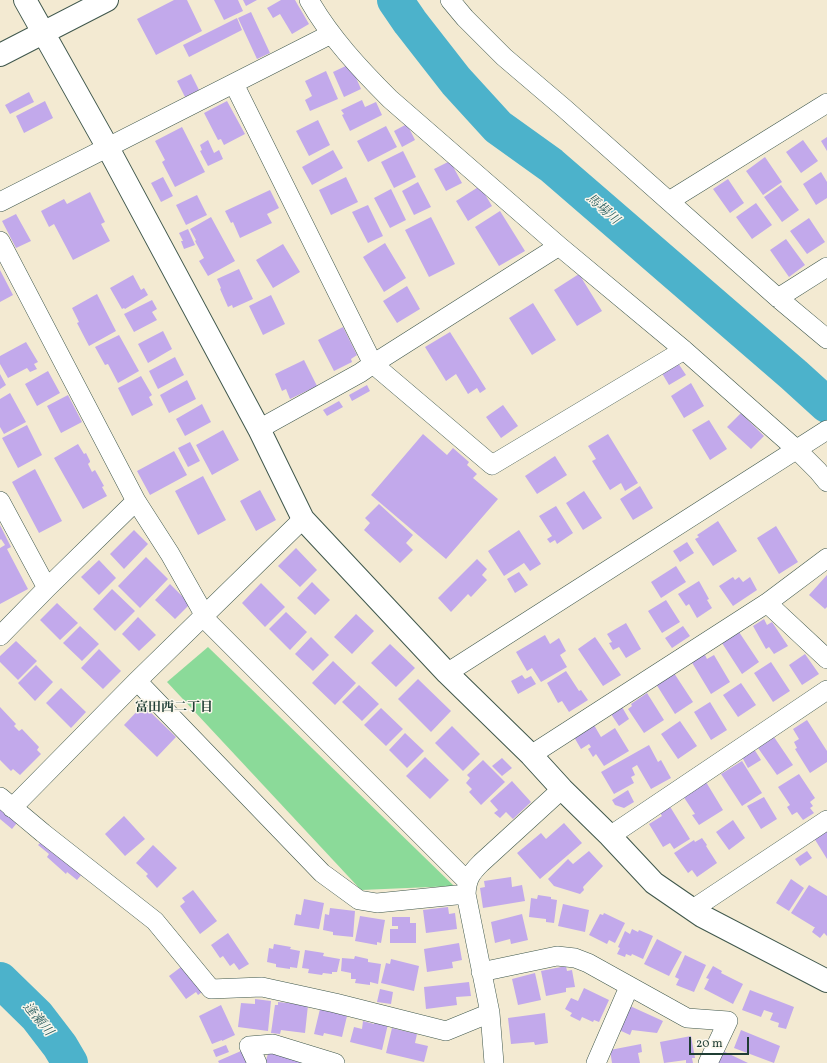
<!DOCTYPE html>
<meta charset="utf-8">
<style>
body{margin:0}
#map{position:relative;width:827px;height:1063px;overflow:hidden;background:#f3ead2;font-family:Vollkorn,serif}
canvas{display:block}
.scale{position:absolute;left:689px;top:1037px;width:60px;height:18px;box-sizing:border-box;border:2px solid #1f3d34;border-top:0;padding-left:5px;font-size:12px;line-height:14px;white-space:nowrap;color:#1f3d34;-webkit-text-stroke:3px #fbf7ec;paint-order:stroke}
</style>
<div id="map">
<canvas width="827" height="1063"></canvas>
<div class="scale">20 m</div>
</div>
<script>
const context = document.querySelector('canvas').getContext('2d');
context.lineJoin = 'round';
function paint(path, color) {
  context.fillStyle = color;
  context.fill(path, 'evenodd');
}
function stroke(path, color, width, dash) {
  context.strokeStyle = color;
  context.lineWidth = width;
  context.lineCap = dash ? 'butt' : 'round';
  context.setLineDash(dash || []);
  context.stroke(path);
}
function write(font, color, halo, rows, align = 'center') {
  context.font = font + ' Vollkorn,"Noto Serif JP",serif';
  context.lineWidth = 3;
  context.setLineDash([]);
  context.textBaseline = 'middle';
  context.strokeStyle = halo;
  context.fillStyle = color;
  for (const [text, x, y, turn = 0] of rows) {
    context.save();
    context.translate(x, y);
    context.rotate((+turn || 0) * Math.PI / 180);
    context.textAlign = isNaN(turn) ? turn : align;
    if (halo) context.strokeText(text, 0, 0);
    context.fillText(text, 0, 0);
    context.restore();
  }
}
const green = new Path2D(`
 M208,647L454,886L361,890L167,682Z`);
const river = new Path2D(`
 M395,0L410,22L456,81L498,127L551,165L794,375L827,405
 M0,980L37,1016L60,1046L70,1063`);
const building = new Path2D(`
 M174,0H187L202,31L156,55L137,19Z
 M214,0H238L243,11L224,20Z
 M243,0H257L246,6Z
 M281,0H295L309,24L292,34L280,14L273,18L267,8Z
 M251,12L270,53L257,59L238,18Z
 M237,18L242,30L189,57L183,45Z
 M350,64L361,89L344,97L333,72Z
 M326,71L338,99L310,111L305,100L312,96L305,81Z
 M191,74L199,90L185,97L177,81Z
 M29,92L34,102L10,114L5,105Z
 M362,100L365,107L376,102L382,115L350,131L342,115L344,114L341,110Z
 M45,101L53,118L24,133L16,116Z
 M227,101L245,134L224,145L221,139L218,140L204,113Z
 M318,120L330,145L309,156L296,131Z
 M407,124L415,140L402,147L394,131Z
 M386,126L397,147L368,162L357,141Z
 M182,127L205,172L175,187L162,162L165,160L155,141Z
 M827,137V151L821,141Z
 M208,140L214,153L219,150L223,159L208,166L200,151L202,150L200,145Z
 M803,140L818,161L801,173L786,152Z
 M333,150L343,168L312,185L302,167Z
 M403,151L416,177L394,188L381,162Z
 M765,157L782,182L763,195L746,171Z
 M450,161L462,183L446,191L434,169Z
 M821,172L827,182V198L816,205L803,184Z
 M163,177L173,196L161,202L151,183Z
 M346,177L358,202L331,215L319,190Z
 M728,179L744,203L730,213L713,189Z
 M418,182L431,207L414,215L402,191Z
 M781,185L799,210L782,222L764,197Z
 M480,186L492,206L468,221L456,201Z
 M391,189L406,220L390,228L374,198Z
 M270,190L279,208L267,214L272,223L240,238L233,222L231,223L225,211Z
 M90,192L105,222L101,224L110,241L73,260L54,224L49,227L41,211L64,199L67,204Z
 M197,195L207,215L186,225L176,205Z
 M756,203L772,225L752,239L736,217Z
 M368,205L383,236L368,243L352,212Z
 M500,211L525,251L499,266L475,227Z
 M16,214L31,241L16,248L2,221Z
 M211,217L235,261L208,276L199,261L204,258L195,241L196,240L190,229Z
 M431,217L455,264L429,277L405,230Z
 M809,218L825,242L807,254L790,231Z
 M188,229L195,245L184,249L181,241H183L179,233Z
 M786,239L805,265L789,277L770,250Z
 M385,243L406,278L384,292L363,257Z
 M283,244L300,272L273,288L256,260Z
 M239,269L253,299L233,308L232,305L228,307L220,289L221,288L217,279Z
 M0,270L13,295L0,302Z
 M579,274L602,311L577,326L554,290Z
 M133,275L141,290L144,288L148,295L125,309L124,308L122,309L110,288Z
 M407,286L420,309L397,323L383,301Z
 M97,294L116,331L89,346L77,323L79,322L72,308Z
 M271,295L285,324L263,335L249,306Z
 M152,300L157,309L152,312L157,320L134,332L124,314Z
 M533,303L556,340L532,355L509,318Z
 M343,327L357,355L351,359L352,362L334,371L318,340Z
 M163,331L172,349L148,363L138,344Z
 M450,332L486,389L480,393L477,388L468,394L456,374L446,381L425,347Z
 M119,335L139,371L118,383L108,364L105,365L95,347Z
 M26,342L38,362L34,364L37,369L30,372L27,368L8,378L0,364V356Z
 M175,357L184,375L158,389L149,371Z
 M304,360L317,386L290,399L286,389L282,391L275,374Z
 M676,360L686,375L669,385L660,370Z
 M48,371L60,393L37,406L25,384Z
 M0,374L6,385L0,389Z
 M141,376L152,395L149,397L153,405L132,416L118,388Z
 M187,380L196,399L169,413L160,395Z
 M691,383L704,406L684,418L671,396Z
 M367,385L370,391L352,401L349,395Z
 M10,393L26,422L4,434L0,427V399Z
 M68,395L82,422L61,433L47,406Z
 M339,401L343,407L327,416L323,410Z
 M202,404L211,422L185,436L176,419Z
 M503,405L518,426L501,438L486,417Z
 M741,413L764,436L751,449L727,427Z
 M709,420L727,449L710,460L692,430Z
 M27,425L42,455L18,468L2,438Z
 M223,430L239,460L212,475L196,445Z
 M423,434L447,455L453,448L469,462L467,465L477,474L473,478L498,499L446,559L371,495Z
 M608,434L638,483L625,491L621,483L610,490L592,461L596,459L588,446Z
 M190,442L200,461L188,467L178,448Z
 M78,444L84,454L86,453L90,461V462L88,464L92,472L95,470L104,486L102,487L107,496L83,509L54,458Z
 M174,451L187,475L150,495L137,471Z
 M555,456L567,475L537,494L525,476Z
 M35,469L62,521L39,533L12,482Z
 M203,476L226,520L198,535L175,491Z
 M640,486L653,508L633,520L620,499Z
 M260,490L276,520L256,531L240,501Z
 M584,491L602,518L583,530L566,503Z
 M379,504L413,535L406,543L413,550L400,563L364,530L370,523L365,518Z
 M556,506L573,533L557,544L555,540L550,543L547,539L552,536L539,516Z
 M718,521L737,551L713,566L695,539L699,537L697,535Z
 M0,525L11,547L7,549L28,589L0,604V548L5,545L1,539L0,540Z
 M776,526L798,562L779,574L757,538Z
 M134,530L148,544L124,569L110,554Z
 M519,530L541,564L530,571L524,563L504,576L488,551Z
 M687,542L694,553L680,562L673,551Z
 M296,548L317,570L300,587L278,566Z
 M146,557L168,579L140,608L118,586Z
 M477,559L487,569L482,575L487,580L471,597L468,594L451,612L438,598Z
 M99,560L116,578L99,595L81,577Z
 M676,566L686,582L661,598L651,582Z
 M519,572L528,585L515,593L507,579Z
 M827,575V607L825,609L809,595Z
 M733,577L735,580L739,577L743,582L750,577L757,590L733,606L719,586Z
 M699,581L709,599L707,600L712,608L697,618L689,604L686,606L678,594Z
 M312,582L330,600L315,615L297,598Z
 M261,583L285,607L265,627L242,603Z
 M170,584L190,604L175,619L155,600Z
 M112,589L135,611L115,631L93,609Z
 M666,600L680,622L662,633L648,611Z
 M57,603L78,623L60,640L40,620Z
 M286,612L307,632L290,650L269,629Z
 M356,614L374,631L352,654L334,637Z
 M138,617L156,635L139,651L122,634Z
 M764,619L767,625L772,622L788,646L774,654L769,647L766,649L753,626Z
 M626,623L641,649L626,658L619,647L613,650L609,643L612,642L607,634Z
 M80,626L99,644L82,661L63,643Z
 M683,626L690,636L672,648L665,638Z
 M739,632L759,662L742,674L722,643Z
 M545,635L550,644L559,638L566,651L560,655L567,667L541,682L532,668L527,671L516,652Z
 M311,637L329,655L313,671L295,654Z
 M595,637L621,675L603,686L578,649Z
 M16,641L37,661L18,680L0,662V656Z
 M390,644L415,668L396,687L371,663Z
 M99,649L121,671L103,689L81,668Z
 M704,653L707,659L714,655L730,682L711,694L691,661Z
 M805,654L819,674L802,685L789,665Z
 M333,661L356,683L335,705L312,683Z
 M771,662L790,691L773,702L754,673Z
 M36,665L53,682L35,701L18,683Z
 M566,671L579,691L581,690L588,700L569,712L562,701L558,703L547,683Z
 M674,673L693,702L675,714L656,684Z
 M522,675L525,679L531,676L536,684L518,694L511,681Z
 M418,679L451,711L431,732L398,699Z
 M741,683L756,705L738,717L723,695Z
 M359,685L379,704L362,721L342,702Z
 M61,688L86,712L71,728L46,703Z
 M647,693L664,720L644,733L628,709L632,706L631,704Z
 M710,702L727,730L711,740L694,712Z
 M143,705L176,737L157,757L124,725Z
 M0,707L16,724L14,726L19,731L22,729L39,747L37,750L41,754L20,775L13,769L11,771L0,760Z
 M622,707L629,719L619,726L611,714Z
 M381,708L403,729L386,746L364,725Z
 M807,720L827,751V762L810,773L795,749L797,748L794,742L799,739L793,729Z
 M680,721L697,746L678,759L661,734Z
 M594,725L601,737L615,728L629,751L604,766L596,754L593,757L588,749L591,747L589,744L581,749L574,737Z
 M452,726L480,754L463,771L435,743Z
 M405,733L424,751L407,768L389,750Z
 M774,737L793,765L777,775L758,748Z
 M649,745L658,762L661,760L671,778L651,789L637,765L632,768L635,775L631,777L634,783L614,794L601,772Z
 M754,749L761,760L748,768L742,757Z
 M425,757L449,780L430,799L406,776Z
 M502,758L512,768L502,776L492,766Z
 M483,760L505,782L481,805L469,792L472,789L466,783L470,778L467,775Z
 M742,761L762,793L742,806L721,774Z
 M799,774L815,798L810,802L813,806L810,808L814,813L803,820L797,812L792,815L787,807L790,805L778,787Z
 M512,781L531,802L513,819L506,812L500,818L494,813L498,810L490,801Z
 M706,782L723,810L699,825L692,815L695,814L683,796Z
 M628,790L634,802L624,808L615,805L612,800Z
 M764,797L777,819L761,829L747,806Z
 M0,800L21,818L12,829L0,819Z
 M669,805L690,839L674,849L670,843L663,847L649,824L662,816L659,811Z
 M124,816L145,839L125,856L105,834Z
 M733,820L745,838L729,850L716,832Z
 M564,823L582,843L540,879L517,853L541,833L546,839Z
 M827,830V859L814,838Z
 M45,838L83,873L77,880L67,872L66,874L47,857L49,854L38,845Z
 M702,838L707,845L706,846L717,863L697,877L692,870L688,873L674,853L694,840L695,842Z
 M153,845L177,868L157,888L146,876L148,874L136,863Z
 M589,851L603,866L583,887L584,890L580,894L554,886L548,879L568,859L573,864Z
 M807,851L812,858L800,866L795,859Z
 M511,877L512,887L522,885L525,901L483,908L480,888L485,887L484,881Z
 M791,879L804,888L789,911L776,903Z
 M809,885L827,896V936L824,933L820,938L812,932L815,927H814L791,913Z
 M193,890L217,921L200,934L180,906L185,902L182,898Z
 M538,895L551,897V899L557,900L554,923L546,922V919L529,917L531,898L537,899Z
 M304,899L324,903L319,929L294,925L296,914L301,915Z
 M563,904L589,910L585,932L558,926Z
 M448,907L449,914L455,913L457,929L426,933L423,910Z
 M330,908L355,911L353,937L333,935V932L323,930L325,914L329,915Z
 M604,913L625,923L615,943L609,940L607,944L589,935L600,914L603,915Z
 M522,914L528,940L511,944L510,939L495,943L491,922Z
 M360,916L385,920L381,943L377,942V945L355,941Z
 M392,917H410V923H416V943H390V929H398V926H392Z
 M632,929L638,932L639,930L653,936L643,959L632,954L631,956L626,954L625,957L617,954L620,948L618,947L625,931L630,934Z
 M228,933L249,964L239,970L234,963L230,966L223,956L220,958L211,945Z
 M657,939L682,952L669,976L644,964Z
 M459,943L462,960L452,962L453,968L427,972L424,949Z
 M274,944L291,947L290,949L300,951L297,968L290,967V969L276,967V964L267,962L269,948L273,949Z
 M305,950L324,953L323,956L340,959L337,972H332V974L323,973L322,975L308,973L309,969L302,968Z
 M685,955L706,965L694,992L676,985L679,979L675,977Z
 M355,956L368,959V962L381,964L378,984L370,982V985L355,983L356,979H351V973L341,971L342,958L354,959Z
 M391,959L419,966L414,991L381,983L386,963L390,964Z
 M185,964L205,990L198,995L196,992L186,999L169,976Z
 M566,966L567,971L572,970L575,987L566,988V992L546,996L541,971Z
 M713,966L722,971L721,973L743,984L733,1004L704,989L709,979L706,978Z
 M535,973L541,1000L518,1005L512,979Z
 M469,982L471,996L456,997L457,1005L426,1009L424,987Z
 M584,988L609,1000L599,1022L594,1020L593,1022L582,1017L580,1021L570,1016L572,1013L565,1009L571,998L578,1001Z
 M380,989L393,992L391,1004L377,1002Z
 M750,990L794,1007L786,1029L778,1027L779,1023L770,1020L773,1013L764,1010L761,1017L742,1010Z
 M255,999L271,1001L268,1031L238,1027L241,1003L255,1004Z
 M278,1002L308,1005L305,1033L281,1030L280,1034L271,1033L275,1005H278Z
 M221,1005L235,1035L222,1041V1040L212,1044L199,1016Z
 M630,1006L663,1021L657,1033L632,1030L630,1035L619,1030Z
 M320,1009L347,1016L342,1037L324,1033L323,1036L314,1034Z
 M545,1013L548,1043L535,1045L534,1042L511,1044L508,1018Z
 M363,1021L374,1024L375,1021L388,1024L382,1050L350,1042L354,1027L362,1029Z
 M392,1028L417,1034L415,1043L428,1046L424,1062L386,1053Z
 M741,1030L780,1046L774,1063L734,1048Z
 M691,1036L695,1058H692L693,1063H686V1060L664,1063L660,1042Z
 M641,1044L642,1052L638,1053L640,1063H612L610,1050Z
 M226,1045L229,1052L216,1057L213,1050Z
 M241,1051L247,1063H219L218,1061Z
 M269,1051L312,1063H265Z
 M723,1051L748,1063H717Z`);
const street = new Path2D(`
 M309,0C330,37 360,69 390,99L559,246L684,350L796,449L818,471L827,482
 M450,0L465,18L504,57L565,109L778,298L827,339
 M234,84L373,364L492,465L684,350
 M669,201L827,103
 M0,202L331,34
 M0,241L136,501L170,554L209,623L467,881
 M778,298L827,267
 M259,429L360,373L373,364L559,246
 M0,501L47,588
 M767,603L827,659
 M0,636L47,588L136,501
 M447,673L827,430
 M137,681L322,873L359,900L377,903L466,894
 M531,755L767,603L827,558
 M0,797L43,833L155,921L211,989L262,987L335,1003L446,1031L490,1013
 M12,808L137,681L303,519
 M610,836L827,690
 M693,909L827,820
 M481,972L557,956L575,958L588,963L687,1018L728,1021L708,1063
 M257,1063L249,1046L273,1044L335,1063
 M494,1063L490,1013L466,894C467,879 470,874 481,863L562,789
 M596,1063L629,987`);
const secondary = new Path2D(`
 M25,0L108,148L259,429L303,519L447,673L531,755L562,789L610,836L654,883L702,916L827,981
 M0,55L107,0`);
const waterNames = [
 ["馬場川",602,210,41],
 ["逢瀬川",37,1020,50]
];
const neighbourhoodNames = [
 ["富田西二丁目",174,709]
];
paint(green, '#8bda99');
stroke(river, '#4cb2cb', 36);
paint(building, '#c2a9eb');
stroke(street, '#3f574c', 20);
stroke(secondary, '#3f574c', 24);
stroke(street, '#fff', 19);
stroke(secondary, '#fff', 22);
write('italic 13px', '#2c6061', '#fbf7ec', waterNames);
write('bold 13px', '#1f3d34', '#fbf7ec', neighbourhoodNames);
</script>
